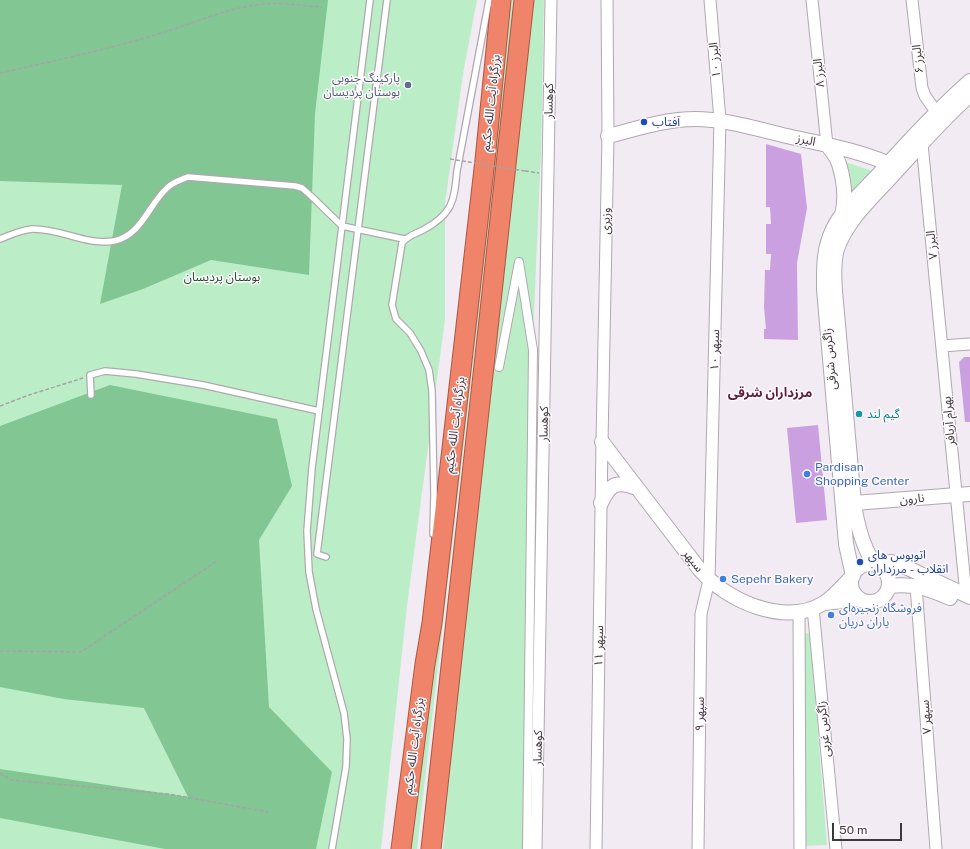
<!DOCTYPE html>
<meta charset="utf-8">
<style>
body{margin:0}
#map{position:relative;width:970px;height:849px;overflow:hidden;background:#f3ebf3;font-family:"Public Sans",sans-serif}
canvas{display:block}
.scale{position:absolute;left:832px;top:823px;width:70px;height:18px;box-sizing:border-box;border:2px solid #3c393c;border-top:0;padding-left:5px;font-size:12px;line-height:14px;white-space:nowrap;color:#3c393c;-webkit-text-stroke:3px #fff9fe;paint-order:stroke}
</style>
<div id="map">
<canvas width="970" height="849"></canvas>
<div class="scale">50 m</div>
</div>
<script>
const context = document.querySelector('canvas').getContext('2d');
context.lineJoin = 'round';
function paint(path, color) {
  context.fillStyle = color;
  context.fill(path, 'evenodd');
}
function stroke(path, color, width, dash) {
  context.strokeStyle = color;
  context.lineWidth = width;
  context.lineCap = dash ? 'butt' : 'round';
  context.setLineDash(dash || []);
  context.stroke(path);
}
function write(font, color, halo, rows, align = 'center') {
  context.font = font + ' "Public Sans","Noto Sans Arabic",sans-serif';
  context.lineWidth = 3;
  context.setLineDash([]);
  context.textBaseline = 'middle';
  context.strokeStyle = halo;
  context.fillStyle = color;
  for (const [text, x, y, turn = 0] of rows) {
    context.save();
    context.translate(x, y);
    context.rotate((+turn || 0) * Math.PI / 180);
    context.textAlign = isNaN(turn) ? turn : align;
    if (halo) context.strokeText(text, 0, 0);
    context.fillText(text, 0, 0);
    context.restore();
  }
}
const green = new Path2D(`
 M0,0H477L463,74L445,204V319L407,606L381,849H0Z
 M509,0H515L417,849H411L459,455Z
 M533,0H544L541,153L533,335L529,674L534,849H443L455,683L524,92Z
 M842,161L873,171L849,196Z
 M804,633L810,634L827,845L805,846Z`);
const forest = new Path2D(`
 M0,0H328L315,114L309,275L211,260L143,289L100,304L122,185L0,181Z
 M110,385L277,419L292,486L259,540L269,707L332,772L316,849H165L0,818V769L188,797L144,708L64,699L0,687V426Z`);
const building = new Path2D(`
 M766,144L801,154L807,208L797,263L798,340L764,339V329H766L764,307L765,270H770L771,254H766V224H771L770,207H766Z
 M964,357H970V422H965L959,362Z
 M818,425L827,520L796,523L787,428Z`);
const path = new Path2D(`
 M0,73C54,61 109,49 162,33C193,23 223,10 255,5C278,1 299,6 322,7
 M525,171L539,173
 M0,406L29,395L83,378
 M0,651L81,652L217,561
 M0,773L10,780L169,794L268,812`);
const service = new Path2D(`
 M0,239C11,235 20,230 32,229C60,228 86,246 114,241C141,236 149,204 167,188C173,182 181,180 188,177L295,186L302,188L310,195L342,226L404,239
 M91,395L90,375L105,371L136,374L203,385L319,411
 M433,534L434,494L432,391L429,370L421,351L410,333L396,319L392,305L402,243C407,236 415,234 423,230C453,214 454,201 457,171L489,0
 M326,557L317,554L387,0
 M332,849L346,767L347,739L344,713L316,609L309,572L307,531L312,468L370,0`);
const pedestrian = new Path2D(`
 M499,367L519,262L533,350L527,849`);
const minor = new Path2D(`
 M812,0L827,145
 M912,0L922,88L925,96L937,113
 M922,144L966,595
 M942,346L970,344
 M916,586L936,849
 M813,608L836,849
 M799,612L800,849
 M536,849L551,0
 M596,849L602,442L608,136L607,0
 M698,849L701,614L709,580L720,120L710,0`);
const tertiary = new Path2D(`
 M970,95C942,120 917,149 892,176C872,198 847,220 837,249C833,262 834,277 835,291L854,503C857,525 862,545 874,564L891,562L899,564L970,597
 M608,136C636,129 666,119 695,119C726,119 757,129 787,136C823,144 862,151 896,167
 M827,145C832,151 837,157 839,164C844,180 846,199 842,215
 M602,442L700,570C727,601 785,627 824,603C835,596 844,584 853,576L846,544L824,289C824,267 823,250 833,229C843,209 862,192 878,175C907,143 937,110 970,81
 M601,503C610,484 616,480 637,488
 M854,503L970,494
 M851 583a19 19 0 1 1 38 0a19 19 0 1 1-38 0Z
 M889,586C913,583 927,588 950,598
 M824,603L860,599`);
const trunk = new Path2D(`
 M401,849L425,664L432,623L485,160L501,0
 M431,849L524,0`);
const pathBridge = new Path2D(`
 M450,159L525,171`);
const markers = [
 [408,85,4,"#5c6f8a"],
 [644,122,4,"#1a4fb4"],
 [859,414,4,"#0f9aa8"],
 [807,474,4,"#3f7fe0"],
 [860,562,4,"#1a4fb4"],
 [723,579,4,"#3f7fe0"],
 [831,615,4,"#3f7fe0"]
];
const streetNames = [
 ["البرز ۶",918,59,-96],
 ["البرز ۱۰",715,60,-95],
 ["البرز ۸",819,73,-96],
 ["کوهسار",549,101,-89],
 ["بزرگراه آیت الله حکیم",491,103,-84],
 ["البرز",806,140,13],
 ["وزیری",606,221,-89],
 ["البرز ۷",932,245,-96],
 ["سپهر ۱۰",715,350,-89],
 ["زاگرس شرقی",830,359,-95],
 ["بهرام آریافر",949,421,-95],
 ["کوهسار",544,424,-89],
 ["بزرگراه آیت الله حکیم",455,425,-83],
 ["نارون",912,499,-5],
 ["سپهر",693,561,52],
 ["سپهر ۱۱",599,646,-89],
 ["سپهر ۹",700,714,-89],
 ["سپهر ۷",926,717,-94],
 ["زاگرس غربی",824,729,-95],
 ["بزرگراه آیت الله حکیم",414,746,-83],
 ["کوهسار",538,748,-89]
];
const serviceNames = [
 ["پارکینگ جنوبی",400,78],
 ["بوستان پردیسان",400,92]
];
const transitNames = [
 ["آفتاب",652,122],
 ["اتوبوس های",868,555],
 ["انقلاب - مرزداران",868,569]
];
const parkNames = [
 ["بوستان پردیسان",222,277]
];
const cultureNames = [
 ["گیم لند",867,414]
];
const shopNames = [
 ["Pardisan",815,467],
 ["Shopping Center",815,481],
 ["Sepehr Bakery",731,579],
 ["فروشگاه زنجیره‌ای",839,608],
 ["یاران دریان",839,622]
];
const neighbourhoodNames = [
 ["مرزداران شرقی",770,393]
];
paint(green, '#bbeec7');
paint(forest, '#81c693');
paint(building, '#cba0e0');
stroke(service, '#b0a8b0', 8);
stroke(pedestrian, '#b0a8b0', 10);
stroke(minor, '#b0a8b0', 13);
stroke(tertiary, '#b0a8b0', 16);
stroke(trunk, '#ae5642', 21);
stroke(path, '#a8a2a8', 1.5, [4, 2]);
stroke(service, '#fff', 5.5);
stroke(pedestrian, '#fff', 8);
stroke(minor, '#fff', 11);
stroke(tertiary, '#fff', 14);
stroke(trunk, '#ef846a', 19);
stroke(pathBridge, '#a8a2a8', 1.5, [4, 2]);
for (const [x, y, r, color] of markers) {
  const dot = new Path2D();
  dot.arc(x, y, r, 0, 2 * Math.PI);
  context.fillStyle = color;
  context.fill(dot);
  stroke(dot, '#fff9fe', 1.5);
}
write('12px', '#3c393c', '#fff9fe', streetNames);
write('12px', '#4e5e75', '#fff9fe', serviceNames, 'right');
write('12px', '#164399', '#fff9fe', transitNames, 'left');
write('12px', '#1a4d2b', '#fff9fe', parkNames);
write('12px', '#0d838f', '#fff9fe', cultureNames, 'left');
write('12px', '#366cbe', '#fff9fe', shopNames, 'left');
write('bold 13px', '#5d1e3e', '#fff9fe', neighbourhoodNames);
</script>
